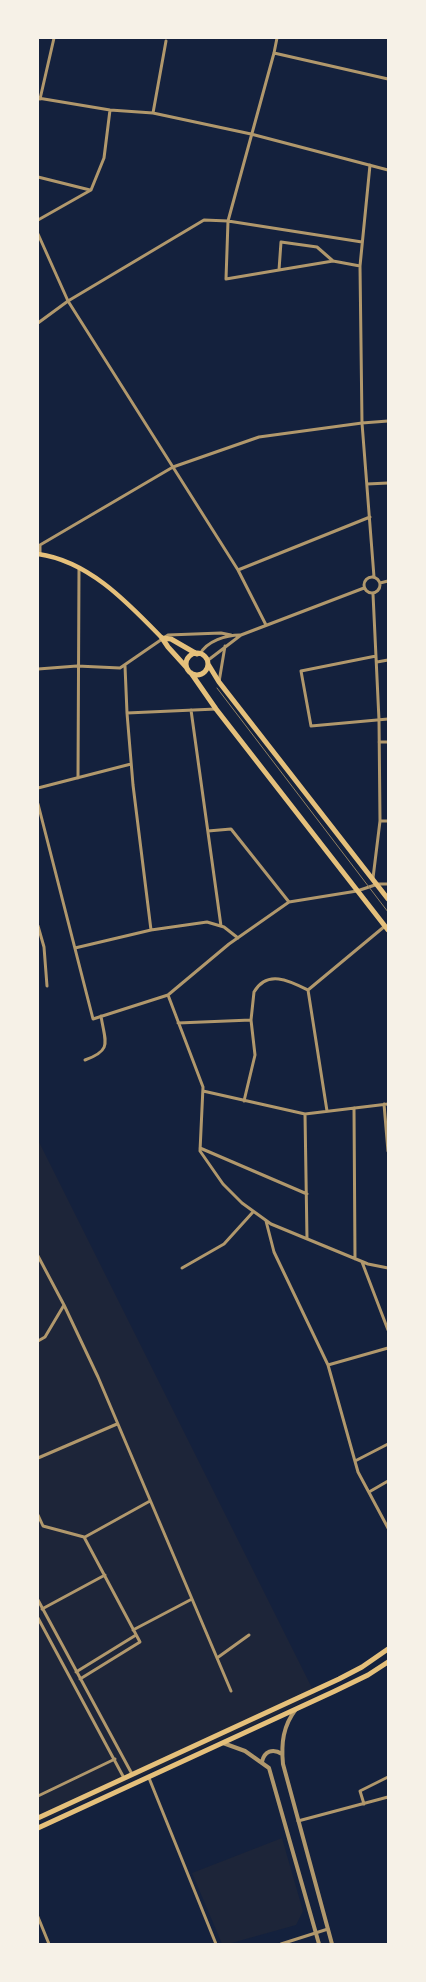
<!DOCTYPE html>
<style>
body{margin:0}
#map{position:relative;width:426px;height:1982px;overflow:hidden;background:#14213d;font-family:"Noto Sans",sans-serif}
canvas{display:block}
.frame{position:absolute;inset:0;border:39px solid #f6f1e7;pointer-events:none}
</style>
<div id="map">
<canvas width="426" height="1982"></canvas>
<div class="frame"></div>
</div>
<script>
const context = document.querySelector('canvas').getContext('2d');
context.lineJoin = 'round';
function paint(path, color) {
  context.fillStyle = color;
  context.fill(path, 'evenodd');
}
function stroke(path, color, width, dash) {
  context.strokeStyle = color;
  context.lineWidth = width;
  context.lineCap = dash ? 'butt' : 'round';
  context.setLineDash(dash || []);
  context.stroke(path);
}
const green = new Path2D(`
 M38,1140L316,1696L38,1823Z
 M282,1838L303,1911L296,1925L228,1944H222L192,1873Z`);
const minor = new Path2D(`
 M277,38L274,53L228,221L226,279L279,270L281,242L317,247L333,261L279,270
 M274,53L388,79
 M38,98L110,110L153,113L251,134L388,170
 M40,99L54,38
 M153,113L166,41
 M370,165L360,266L362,423L374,577
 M38,177L90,190
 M38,220L91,190L104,158L110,110
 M38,234L68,301L238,570L266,625
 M333,261L360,266
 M38,323L68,301L204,220L228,221L362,242
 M367,484L388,483
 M40,554V545L173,467L259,437L362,423L388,421
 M238,570L370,517
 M364 585a8 8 0 1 1 16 0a8 8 0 1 1-16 0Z
 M380,583L388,581
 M200,654C207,641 226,635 240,635
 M376,656L301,671L311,726L388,719
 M207,661L241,635L364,588
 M377,662L388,660
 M125,666L127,713L216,709
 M38,669L77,666L120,668L168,635L221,633L231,635
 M219,682L225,646
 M191,710L221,926
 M127,713L133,785L151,930
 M379,742H388
 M78,778L79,569
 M38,788L131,764
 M38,804L93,1019L168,995L229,944L289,902L357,891L378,884H388
 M380,821H388
 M208,831L231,829L289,902
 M373,878L380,821L379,720L373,594
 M38,926L44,947L47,986
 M75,948L151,930L207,922L224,927L238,938
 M308,990L327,1111
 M308,990L385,926
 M168,995L203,1087L200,1151L223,1184L242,1203L271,1224L368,1264L388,1268
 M178,1023L251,1020
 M85,1060C113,1050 105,1042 101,1016
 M203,1091L305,1114L388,1104
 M244,1101L255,1055L251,1020L254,992C267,969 290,981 308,990
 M384,1104L388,1151
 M354,1108L355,1259
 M305,1114L307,1239
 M200,1148L307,1194
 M266,1221L274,1252L328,1365L358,1472L388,1528
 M38,1256L64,1305L98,1377L231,1691
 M362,1262L388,1330
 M182,1268L224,1244L253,1212
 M38,1341L45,1337L64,1305
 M328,1365L388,1348
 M38,1458L117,1424
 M355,1461L388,1444
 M369,1492L388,1481
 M38,1515L43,1526L84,1537L140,1642L80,1679
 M85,1537L150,1501
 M38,1600L132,1774
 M42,1609L105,1575
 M38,1618L124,1778
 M133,1630L192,1599
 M217,1658L249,1635
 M76,1672L136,1635
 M149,1778L216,1944
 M38,1796L115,1759
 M364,1804L360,1791L388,1777
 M298,1821L388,1797
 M38,1917L49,1944
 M281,1944L328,1929`);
const tertiary = new Path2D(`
 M296,1709C283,1726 281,1743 283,1764L332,1944
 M223,1743L245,1751L269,1768L319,1944
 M262,1762C264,1751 273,1748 282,1754`);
const secondary = new Path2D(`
 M38,554C89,561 128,603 162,638`);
const primary = new Path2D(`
 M162,638L168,647L187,668
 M162,638L171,639L197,654
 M186 664a11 11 0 1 1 22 0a11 11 0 1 1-22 0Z
 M208,664L219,682L388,899
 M191,673L216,709L388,930
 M38,1818L339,1679L362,1667L388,1649
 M38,1828L335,1691L368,1675L388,1662`);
const tram = new Path2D(`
 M217,688L388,912`);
paint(green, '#1d2539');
stroke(minor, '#b1986c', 3);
stroke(tertiary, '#b1986c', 4);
stroke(secondary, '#e5c07b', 4.5);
stroke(primary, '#e5c07b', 5);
stroke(tram, '#918062', 1);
</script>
